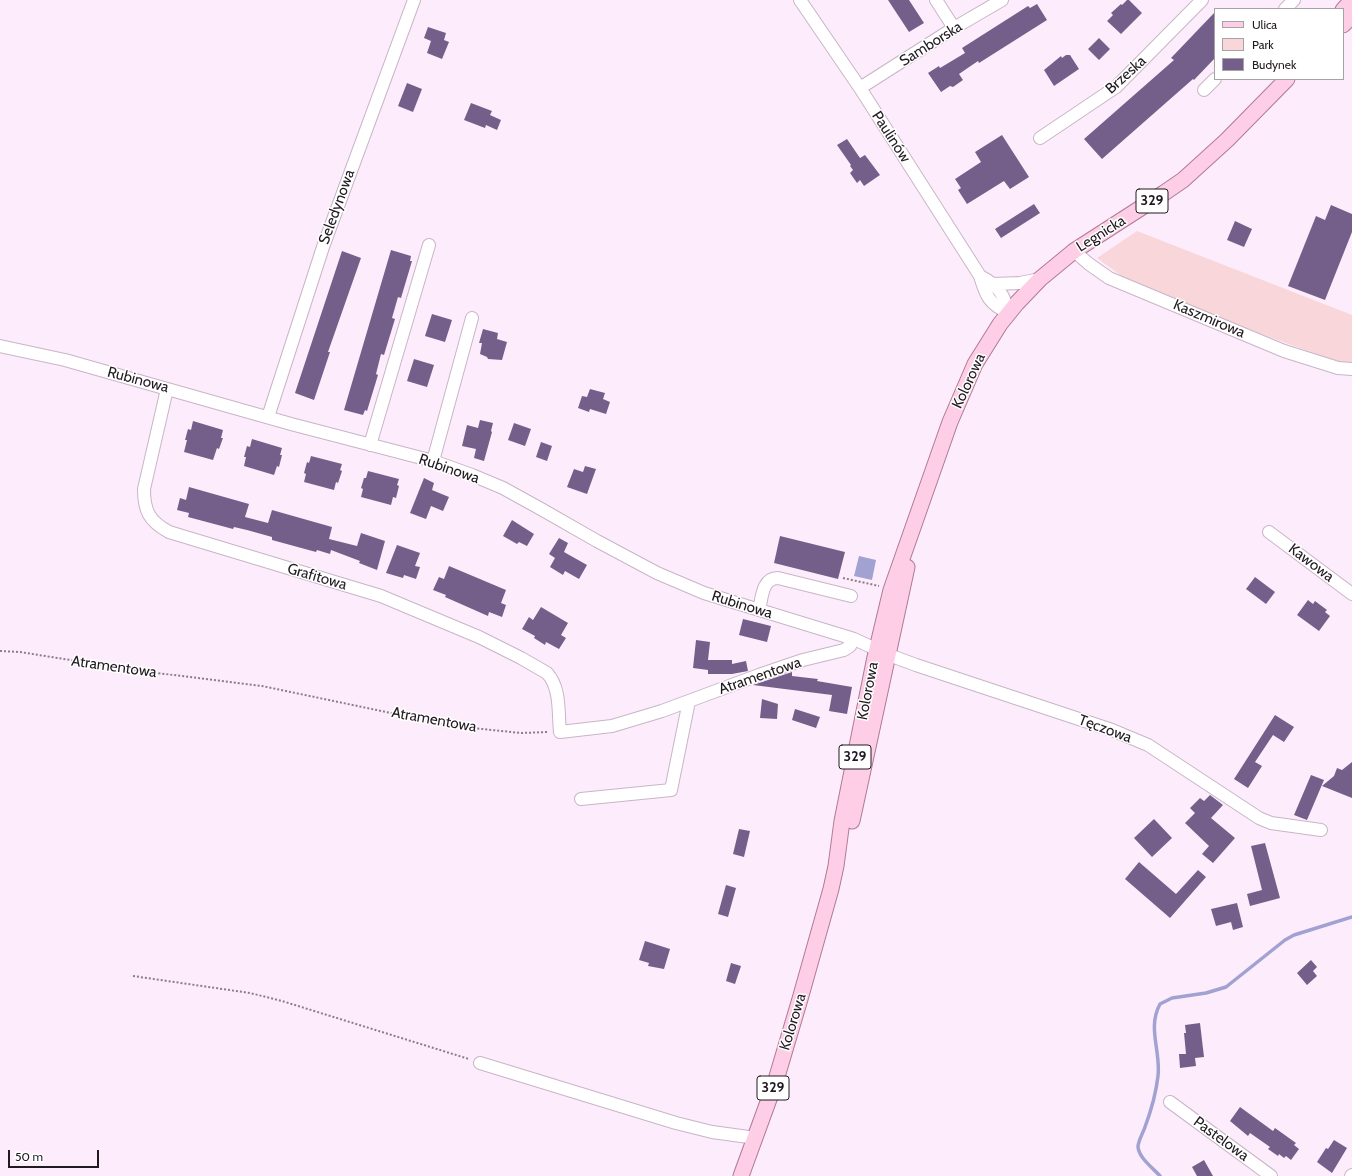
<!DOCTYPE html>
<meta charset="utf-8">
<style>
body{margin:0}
#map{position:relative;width:1352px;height:1176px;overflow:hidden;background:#fdedfc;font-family:Cabin,sans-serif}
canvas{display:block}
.legend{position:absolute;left:1214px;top:8px;width:130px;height:72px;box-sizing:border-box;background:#fff;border:1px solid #a6a3a6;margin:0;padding:5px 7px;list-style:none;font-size:12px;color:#211a21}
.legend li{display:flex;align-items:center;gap:8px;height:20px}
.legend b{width:20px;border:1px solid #a6a3a6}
.scale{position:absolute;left:8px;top:1150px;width:91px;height:18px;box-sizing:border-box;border:2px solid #211a21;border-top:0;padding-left:5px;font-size:12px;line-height:14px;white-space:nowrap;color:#211a21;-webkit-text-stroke:3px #fff;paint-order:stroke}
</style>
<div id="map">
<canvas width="1352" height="1176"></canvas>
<ul class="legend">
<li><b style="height:5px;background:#fdcee5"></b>Ulica</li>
<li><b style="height:11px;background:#f9d6da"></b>Park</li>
<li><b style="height:11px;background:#745f8a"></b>Budynek</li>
</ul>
<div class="scale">50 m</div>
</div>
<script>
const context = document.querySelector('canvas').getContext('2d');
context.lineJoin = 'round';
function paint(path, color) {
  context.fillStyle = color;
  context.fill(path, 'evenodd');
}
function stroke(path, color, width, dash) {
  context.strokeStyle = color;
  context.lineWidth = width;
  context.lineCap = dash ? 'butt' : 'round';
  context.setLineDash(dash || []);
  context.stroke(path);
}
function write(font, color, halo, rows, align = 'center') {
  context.font = font + ' Cabin,sans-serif';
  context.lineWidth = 3;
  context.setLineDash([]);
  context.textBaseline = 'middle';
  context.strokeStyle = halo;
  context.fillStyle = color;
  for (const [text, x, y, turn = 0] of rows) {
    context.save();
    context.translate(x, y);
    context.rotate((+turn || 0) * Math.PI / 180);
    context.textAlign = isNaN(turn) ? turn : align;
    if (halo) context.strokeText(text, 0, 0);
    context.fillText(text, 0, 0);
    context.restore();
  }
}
const green = new Path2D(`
 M1137,231L1352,315V363H1348L1335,361L1223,320L1123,277L1097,258Z`);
const water = new Path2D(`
 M859,556L876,560L872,580L854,576Z`);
const stream = new Path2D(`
 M1160,1176C1153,1168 1139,1158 1138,1147C1138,1141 1143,1133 1145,1127C1151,1111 1156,1093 1158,1076C1161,1051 1147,1028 1160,1004L1172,998L1206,993L1226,987L1285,940L1294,935L1352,917`);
const building = new Path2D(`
 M888,0H909L924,23L909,32Z
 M1127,0H1129L1142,13L1121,34L1107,21L1113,15L1111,13L1121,4L1122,5Z
 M1037,4L1047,20L979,63L978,61L959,74L963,80L953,87L950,86L941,92L928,73L939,66L940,68L965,53L962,48L1028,6L1030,8Z
 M1215,12V58L1194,80L1193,79L1102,159L1084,139L1174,60L1171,58Z
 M428,27L446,33L444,40L449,42L442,59L427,53L431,41L424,38Z
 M1099,38L1110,49L1099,60L1088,49Z
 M1066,55H1070L1079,69L1054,86L1044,70L1061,56L1062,58Z
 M407,83L422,89L413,112L398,106Z
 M471,103L492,111L490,115L501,120L497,130L486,125L485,128L464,120Z
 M1002,135L1029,177L1010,189L1004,181L967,204L958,190L961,188L955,179L981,162L975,152Z
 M847,139L860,158L865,155L880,175L864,186L860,180L857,183L850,173L853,170L850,166L851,165L837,145Z
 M1034,204L1040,213L1001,238L995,229Z
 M1331,205L1352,214V232L1325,300L1288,286L1316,216L1325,220Z
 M1235,221L1252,229L1244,247L1227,240Z
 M391,250L411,256L410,261H412L401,298L398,297L392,318L395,319L384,355L381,354L376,374L378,375L367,411L365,410L363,415L344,410Z
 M342,251L361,258L328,352H330L314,400L295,393Z
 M432,314L452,320L445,342L425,336Z
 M483,329L498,333L497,339L507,342L502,360L488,359L487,357L480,354L482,343H479Z
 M414,359L434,365L427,387L407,381Z
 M590,389L605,393L603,399L610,402L606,414L590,409L589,412L578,408L582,396L587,397Z
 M480,420L493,423L491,431L492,432L484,461L474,458L476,449L462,446L467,425L478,428Z
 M193,421L223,430L221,438H223L219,449L217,448L213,460L184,452L187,440H185L188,429L191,430Z
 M514,423L531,429L525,446L508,440Z
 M252,439L282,448L280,455H282L279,467L277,466L274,475L244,466L246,457H244L247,446L250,447Z
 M541,442L552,446L547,461L536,457Z
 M311,456L342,464L340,470L342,471L338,483L336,482L334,490L304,482L306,474L304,473L307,462L309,463Z
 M585,466L596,469L587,494L567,487L574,469L583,472Z
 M368,471L399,479L397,485L399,486L396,498L393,497L391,505L361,497L363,489L361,488L364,478H366Z
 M424,478L434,483L432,490L449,497L443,511L431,506L426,519L410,513Z
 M189,487L249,504L245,517L268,523L272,510L332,527L329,539L357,546L361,533L385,541L377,570L359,563L360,561L331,550L330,554L317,550L316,552L272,540V537L247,530L234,527L233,529L188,517L189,513L177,510L180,498L186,500Z
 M512,520L534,534L527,546L519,542L517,544L503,536Z
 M780,536L845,552L838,579L774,563Z
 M559,538L568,543L564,552L587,565L579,579L565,571L563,575L550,567L555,558L549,554Z
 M397,545L420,553L415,566L420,567L416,579L404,575L403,578L386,573Z
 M449,566L506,590L501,603L506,605L502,617L489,612L488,616L445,597L446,595L433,590L439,577L444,579Z
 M1255,577L1275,592L1266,604L1246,589Z
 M1308,600L1313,604L1315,601L1327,610L1325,612L1330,616L1319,631L1297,615Z
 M541,607L568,623L561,635L566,638L559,649L546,642L545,645L534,638L535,636L522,629L529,617L533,620Z
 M743,619L771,626L767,642L739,635Z
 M696,640L710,642L708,660H732V664L746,661L748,671L732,674H708V670L693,668Z
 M792,672V676L818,679L817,681L852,687L847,714L829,711L832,695L753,685Z
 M762,699L778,704L777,719L760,718Z
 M795,709L820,717L816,728L792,720Z
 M1275,715L1294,727L1284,742L1273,735L1255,762L1262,766L1248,788L1234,779Z
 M1352,762V798L1322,786L1334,776L1337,768L1342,770Z
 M1311,775L1324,780L1307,820L1294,815Z
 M1210,795L1223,805L1211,818L1235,838L1213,863L1202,854L1209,846L1185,823L1195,813L1190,808L1200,798L1204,801Z
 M1154,819L1172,838L1152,857L1134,838Z
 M739,829L750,831L744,857L733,854Z
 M1265,843L1280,898L1250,906L1247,894L1262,890L1251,846Z
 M1139,862L1176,894L1198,870L1206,877L1170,918L1125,879Z
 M726,885L736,888L728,917L718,914Z
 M1237,903L1243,927L1233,930L1231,922L1216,926L1211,909Z
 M645,941L670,949L664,969L648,966L649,963L639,960Z
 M1311,960L1317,967L1313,971L1317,976L1307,985L1297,973Z
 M731,963L741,966L735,984L726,981Z
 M1200,1023L1204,1057L1195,1058L1196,1066L1180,1068L1179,1054H1186L1184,1033H1186L1185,1025Z
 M1240,1107L1273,1131L1275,1128L1296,1143L1294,1145L1299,1149L1291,1160L1286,1156L1284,1158L1279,1154L1278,1156L1268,1149L1270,1147L1250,1133L1248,1136L1230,1121Z
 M1334,1140L1347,1148L1332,1173L1317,1162L1326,1148L1328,1149Z
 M1204,1160L1213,1176H1197L1192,1167Z`);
const path = new Path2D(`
 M843,578L879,586
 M0,651L20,652L133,670L262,686L453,726L521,733L548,732
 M133,976L250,993L282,1001L469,1059`);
const minor = new Path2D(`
 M800,0L860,88L980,276C986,296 989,304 1009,313
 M936,0L954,28
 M1285,9L1294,0
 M860,88L954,28L1002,0
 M1204,90L1215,79
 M1040,138L1116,87L1202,0
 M1074,251L1089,264L1109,278L1284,351L1338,368L1352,369
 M980,276C999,286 1003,293 1009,313
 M993,284L1020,283L1040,279
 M0,346L65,360L291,424L433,461L472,475L503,488L541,509L597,541L657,573L704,593L854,639L889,655L916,665L1112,730L1148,745L1259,818L1271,823L1321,830
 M167,389L144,489C144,511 149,521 169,532L381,596L479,637L521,658L547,673C561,688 558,713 560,732L612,726L662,711L759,675L803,660L844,650L850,646L854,639
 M268,417L323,247L414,0
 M370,445L429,245
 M433,461L472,318
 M1269,532L1352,594
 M759,610C762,598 762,578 778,578L851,596
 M581,799L671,790L689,701
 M480,1063L676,1123L712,1132L756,1138
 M1170,1102L1271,1176
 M1351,1176L1352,1175`);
const major = new Path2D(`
 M1343,10L1352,0
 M1343,25L1352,16
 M852,821L907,567
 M741,1176L776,1080L800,999L831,889L836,866L842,821L875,657L891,590L950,422L975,364L1000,324L1017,303L1040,279L1074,251L1164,193L1183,180L1227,140L1287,79`);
const shields = [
 [1152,201,32],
 [855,757,32],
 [773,1088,32]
];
const shieldNames = [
 ["329",1152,201],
 ["329",855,757],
 ["329",773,1088]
];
const streetNames = [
 ["Samborska",931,44,-32],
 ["Brzeska",1126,75,-42],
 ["Paulinów",891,137,57],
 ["Seledynowa",337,207,-70],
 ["Legnicka",1101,234,-32],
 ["Kaszmirowa",1209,319,23],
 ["Rubinowa",138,380,15],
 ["Kolorowa",969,381,-65],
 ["Rubinowa",449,469,19],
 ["Kawowa",1311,563,37],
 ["Grafitowa",317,577,16],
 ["Rubinowa",742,605,17],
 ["Atramentowa",114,667,8],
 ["Atramentowa",760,676,-19],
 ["Kolorowa",868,691,-79],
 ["Atramentowa",434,720,10],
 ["Tęczowa",1105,729,20],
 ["Kolorowa",793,1022,-73],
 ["Pastelowa",1221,1139,36]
];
paint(green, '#f9d6da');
paint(water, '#a1a1d2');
stroke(stream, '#a1a1d2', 3.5);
paint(building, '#745f8a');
stroke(minor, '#c8b5c7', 14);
stroke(major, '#af7a95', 17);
stroke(path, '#897e88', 2, [2, 2]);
stroke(minor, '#fff', 12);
stroke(major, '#fdcee5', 15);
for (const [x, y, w] of shields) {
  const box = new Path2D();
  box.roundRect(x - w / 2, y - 12, w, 24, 3);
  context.fillStyle = '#fff';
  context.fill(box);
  stroke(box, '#211a21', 1);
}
write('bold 14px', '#211a21', null, shieldNames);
write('15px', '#211a21', '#fff', streetNames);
</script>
